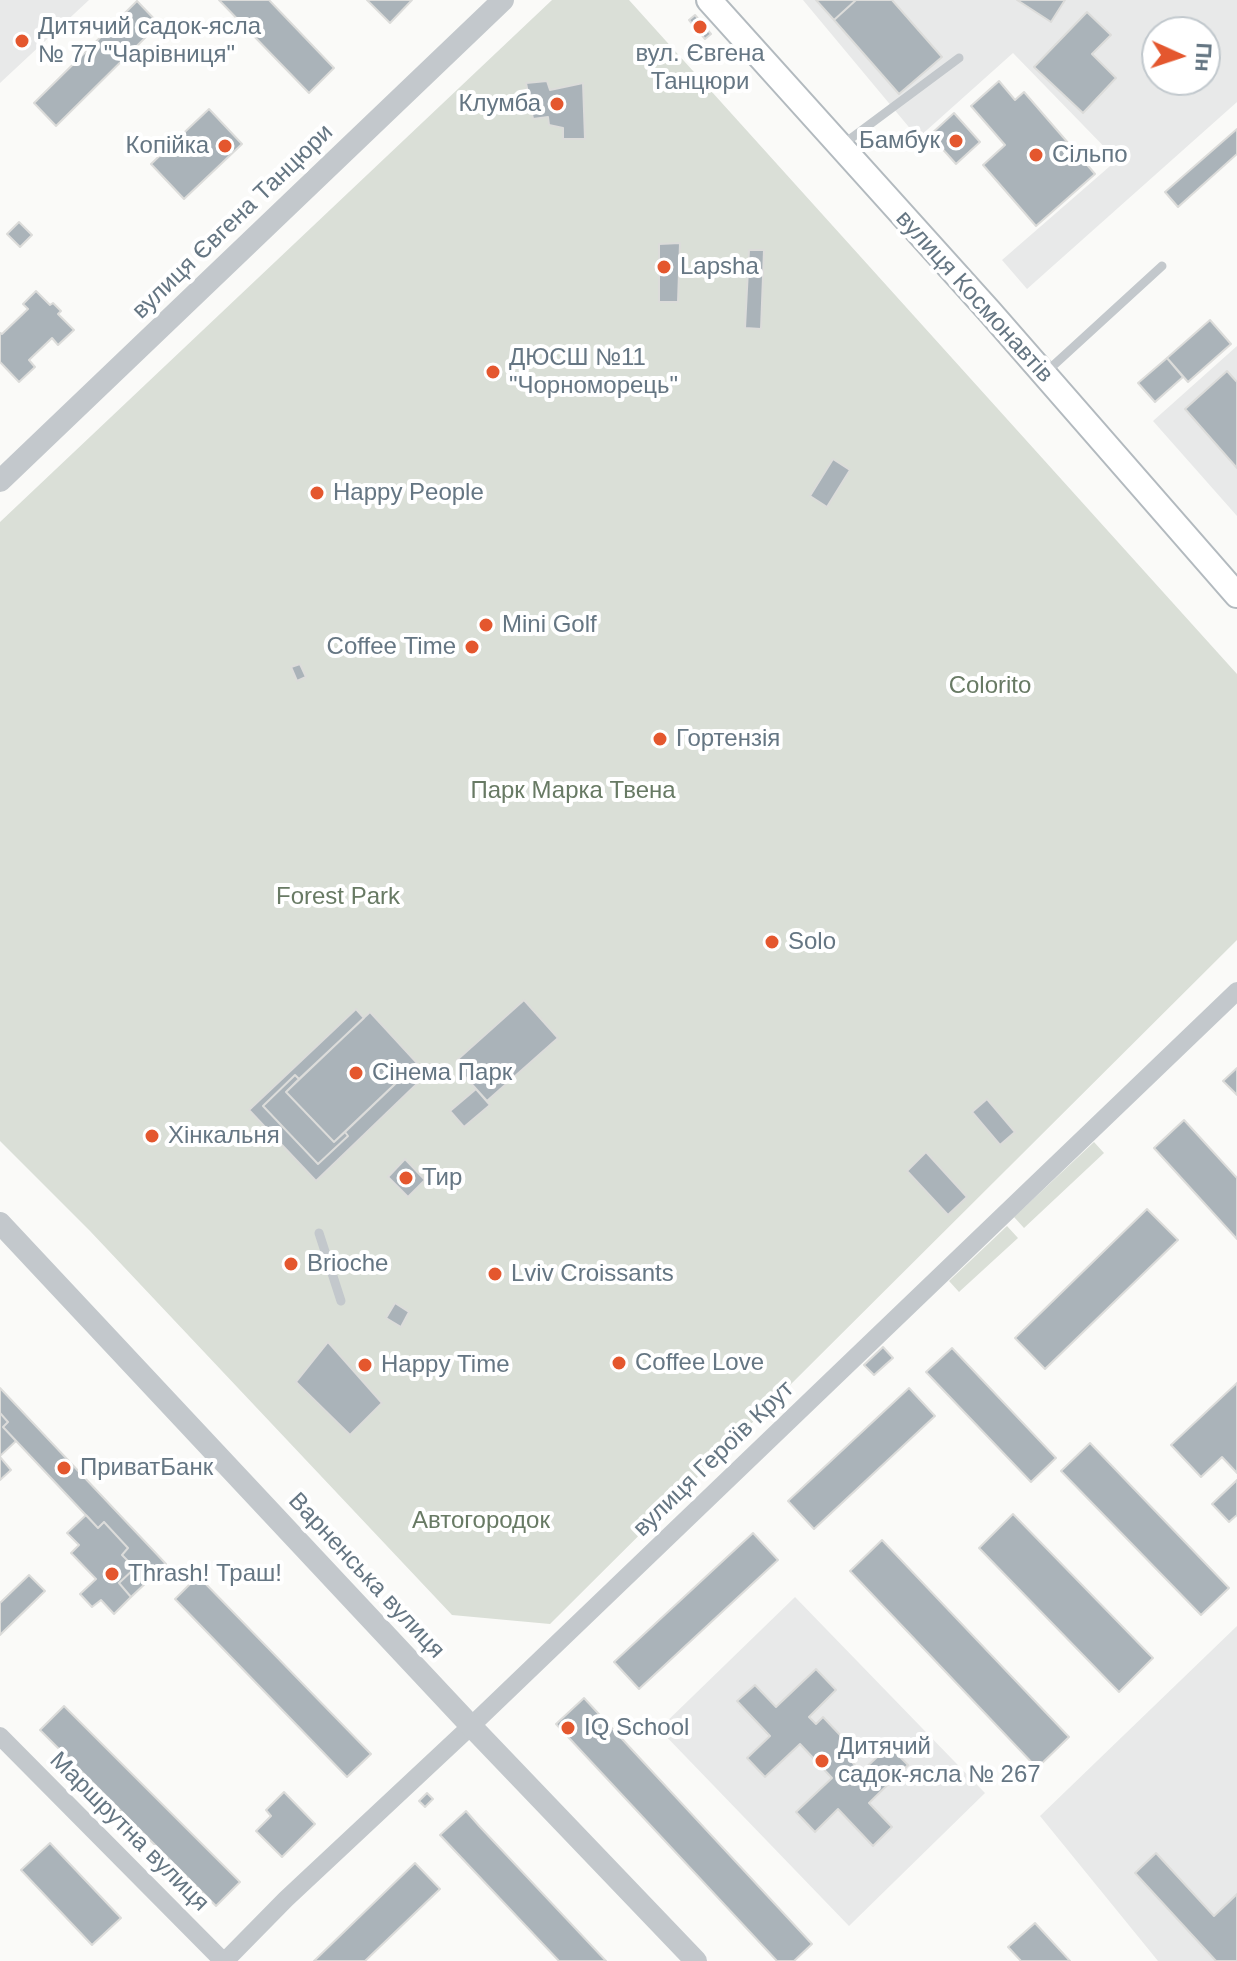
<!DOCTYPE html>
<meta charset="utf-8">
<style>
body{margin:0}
#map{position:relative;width:1237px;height:1961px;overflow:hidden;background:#fafaf8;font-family:Arial,sans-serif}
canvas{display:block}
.north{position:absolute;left:1141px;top:16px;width:80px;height:80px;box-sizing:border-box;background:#fff;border:2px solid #c1c8cd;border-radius:50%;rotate:93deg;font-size:22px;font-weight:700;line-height:32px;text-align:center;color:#657683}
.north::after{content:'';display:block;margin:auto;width:28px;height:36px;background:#e4572e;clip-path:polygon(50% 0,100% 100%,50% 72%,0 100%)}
</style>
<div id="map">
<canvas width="1237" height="1961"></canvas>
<div class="north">Пн</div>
</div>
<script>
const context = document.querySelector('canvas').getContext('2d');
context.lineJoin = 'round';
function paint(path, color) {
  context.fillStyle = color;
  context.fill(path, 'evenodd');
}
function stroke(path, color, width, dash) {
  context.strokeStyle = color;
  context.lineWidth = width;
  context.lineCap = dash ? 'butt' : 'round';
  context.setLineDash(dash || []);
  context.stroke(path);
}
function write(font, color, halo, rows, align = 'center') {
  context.font = font + ' Arial,sans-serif';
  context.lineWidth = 8;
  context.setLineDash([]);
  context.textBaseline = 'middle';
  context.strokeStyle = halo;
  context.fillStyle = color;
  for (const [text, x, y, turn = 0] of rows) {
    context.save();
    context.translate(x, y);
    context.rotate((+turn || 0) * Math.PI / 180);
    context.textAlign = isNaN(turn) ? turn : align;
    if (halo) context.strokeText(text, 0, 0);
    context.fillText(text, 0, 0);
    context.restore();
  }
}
const built = new Path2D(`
 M0,0H89L0,83Z
 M803,0H1237V102L1027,289L1002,260L1117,160L1013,53L918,138ZM1157,32H1205V80H1157Z
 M1237,346V516L1153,421Z
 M795,1597L985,1793L849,1926L659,1729Z
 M1237,1626V1961H1158L1040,1816Z`);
const green = new Path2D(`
 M552,0H629L1237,674V940L550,1624L452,1615L90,1231L0,1141V522Z
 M1094,1142L1104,1153L1024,1228L1014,1217Z
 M1007,1226L1018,1238L959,1292L949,1281Z`);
const building = new Path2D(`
 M219,0H269L334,68L309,93Z
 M367,0H412L390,23Z
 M816,0H856L834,20Z
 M856,0H892L942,57L899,94L834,20Z
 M1017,0H1065L1051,22Z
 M137,1L159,24L56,126L34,103Z
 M1087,12L1111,35L1092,54L1116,78L1083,113L1034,67Z
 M695,15L711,34L705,39L689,20Z
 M547,81L550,90L583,83L585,139H563V128L549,125L548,117L533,119L526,83Z
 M999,81L1015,100L1024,92L1095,174L1036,226L983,165L1005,145L971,106Z
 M209,109L242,144L184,199L151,164Z
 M954,113L980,142L956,164L930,135Z
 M1237,129V154L1178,207L1165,192Z
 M19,222L32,235L20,247L7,234Z
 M680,243L678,302H659V244Z
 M749,250H764L761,329L745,328Z
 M36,291L50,305L53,303L61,311L58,314L74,330L58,345L52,338L29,360L35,367L19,382L0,362V333L2,334L28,309L23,304Z
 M1210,320L1231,344L1188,382L1167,358Z
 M1167,358L1183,377L1155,402L1138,383Z
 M1227,371L1237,382V468L1185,409Z
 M833,459L850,470L827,507L810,496Z
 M300,664L306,677L297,681L291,667Z
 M524,1000L558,1038L487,1101L458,1069L457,1060Z
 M356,1009L364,1018L299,1079L295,1075L263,1106L318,1164L348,1136L345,1132L413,1067L423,1078L316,1181L249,1110Z
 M370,1012L417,1063L334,1142L286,1092Z
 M1237,1068V1095L1223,1081Z
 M295,1075L299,1079L286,1092L334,1142L345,1132L348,1136L318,1164L263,1106Z
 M476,1089L490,1105L464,1127L450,1111Z
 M987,1099L1015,1132L1000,1145L972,1112Z
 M1184,1120L1237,1178V1239L1154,1148Z
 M926,1152L967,1197L948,1215L907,1171Z
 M405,1159L425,1180L408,1197L388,1177Z
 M1147,1209L1178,1240L1045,1369L1015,1338Z
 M395,1303L409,1312L401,1327L386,1318Z
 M328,1342L382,1403L350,1435L296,1382Z
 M883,1347L893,1358L874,1375L864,1365Z
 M952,1348L1056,1458L1031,1482L926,1372Z
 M1237,1383V1473L1222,1457L1201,1477L1171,1445Z
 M0,1388L166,1564L131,1597L119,1583L135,1568L122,1555L128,1548L104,1522L98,1528L3,1427L8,1422L0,1413Z
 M909,1388L935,1416L814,1529L788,1501Z
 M0,1413L8,1422L3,1427L16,1441L0,1456Z
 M1090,1443L1229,1588L1201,1615L1061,1471Z
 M0,1457L11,1470L0,1480Z
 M1237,1480V1515L1229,1522L1212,1504Z
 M1013,1514L1153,1658L1119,1692L979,1548Z
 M86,1515L98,1528L104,1522L128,1548L122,1555L135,1568L119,1583L131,1597L114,1614L101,1600L92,1607L80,1594L96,1579L71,1553L79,1545L67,1533Z
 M753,1533L778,1560L639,1689L614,1662Z
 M882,1540L1069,1737L1037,1768L850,1571Z
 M29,1575L45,1591L0,1635V1603Z
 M198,1576L371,1754L347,1777L175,1599Z
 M816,1669L836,1690L809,1717L816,1724L823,1717L860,1756L852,1762L861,1772L889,1746L908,1765L869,1803L892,1827L873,1846L838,1809L815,1832L796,1812L832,1778L800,1744L765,1777L747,1758L770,1736L737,1701L755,1685L776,1707Z
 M584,1698L812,1944L794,1961H777L556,1724Z
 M64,1706L240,1882L216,1906L40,1730Z
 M284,1792L315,1824L282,1857L256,1831L271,1816L266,1810Z
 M427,1793L433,1799L425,1807L419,1801Z
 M466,1811L480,1827L606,1961H559L440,1835Z
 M50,1843L121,1918L92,1945L21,1870Z
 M1156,1853L1214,1916L1237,1894V1961H1216L1135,1873Z
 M415,1863L440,1889L365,1961H314Z
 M1035,1923L1070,1961H1021L1008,1947Z`);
const service = new Path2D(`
 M842,145L959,58
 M1044,374L1162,266
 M319,1233L341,1301`);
const minor = new Path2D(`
 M0,1736L223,1961
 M225,1961L286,1899L471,1726L1237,991`);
const tertiary = new Path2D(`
 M0,481L503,0
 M0,1223L471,1726L696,1961`);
const secondary = new Path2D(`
 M709,0L990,312L1237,595`);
const markers = [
 [700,27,8,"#e4572e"],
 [22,41,8,"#e4572e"],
 [557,104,8,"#e4572e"],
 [956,141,8,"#e4572e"],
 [225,146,8,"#e4572e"],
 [1036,155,8,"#e4572e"],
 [664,267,8,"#e4572e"],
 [493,372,8,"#e4572e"],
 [317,493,8,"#e4572e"],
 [486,625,8,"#e4572e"],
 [472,647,8,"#e4572e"],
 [660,739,8,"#e4572e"],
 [772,942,8,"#e4572e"],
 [356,1073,8,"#e4572e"],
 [152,1136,8,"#e4572e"],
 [406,1178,8,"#e4572e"],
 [291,1264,8,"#e4572e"],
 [495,1274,8,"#e4572e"],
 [619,1363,8,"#e4572e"],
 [365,1365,8,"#e4572e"],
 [64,1468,8,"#e4572e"],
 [112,1574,8,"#e4572e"],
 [568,1728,8,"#e4572e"],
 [822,1761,8,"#e4572e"]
];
const poiNames = [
 ["Дитячий садок-ясла",38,27],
 ["№ 77 \"Чарівниця\"",38,55],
 ["вул. Євгена",700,54,"center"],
 ["Танцюри",700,82,"center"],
 ["Клумба",541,104,"right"],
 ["Бамбук",940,141,"right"],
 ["Копійка",209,146,"right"],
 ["Сільпо",1052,155],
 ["Lapsha",680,267],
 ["ДЮСШ №11",509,358],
 ["\"Чорноморець\"",509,386],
 ["Happy People",333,493],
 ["Mini Golf",502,625],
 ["Coffee Time",456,647,"right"],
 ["Гортензія",676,739],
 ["Solo",788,942],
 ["Сінема Парк",372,1073],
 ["Хінкальня",168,1136],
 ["Тир",422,1178],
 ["Brioche",307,1264],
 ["Lviv Croissants",511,1274],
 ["Coffee Love",635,1363],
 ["Happy Time",381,1365],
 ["ПриватБанк",80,1468],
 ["Thrash! Траш!",128,1574],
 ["IQ School",584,1728],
 ["Дитячий",838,1747],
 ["садок-ясла № 267",838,1775]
];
const streetNames = [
 ["вулиця Євгена Танцюри",233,222,-44],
 ["вулиця Космонавтів",974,297,48],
 ["вулиця Героїв Крут",714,1459,-44],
 ["Варненська вулиця",366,1576,47],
 ["Маршрутна вулиця",129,1832,45]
];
const parkNames = [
 ["Colorito",990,686],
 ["Парк Марка Твена",573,791],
 ["Forest Park",338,897],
 ["Автогородок",481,1521]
];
paint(built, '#e8e9e9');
paint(green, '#dadfd7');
paint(building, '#aab3b9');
stroke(building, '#dcdcda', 2);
stroke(secondary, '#b3babf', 28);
stroke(service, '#c3c8cc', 9);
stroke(minor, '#c3c8cc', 18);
stroke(tertiary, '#c3c8cc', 22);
stroke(secondary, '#fff', 24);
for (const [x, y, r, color] of markers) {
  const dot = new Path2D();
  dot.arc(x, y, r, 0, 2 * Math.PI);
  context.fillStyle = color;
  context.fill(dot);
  stroke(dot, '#fff', 3);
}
write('24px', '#657683', '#fff', poiNames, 'left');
write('24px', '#657683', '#fff', streetNames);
write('24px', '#687a64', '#fff', parkNames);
</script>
